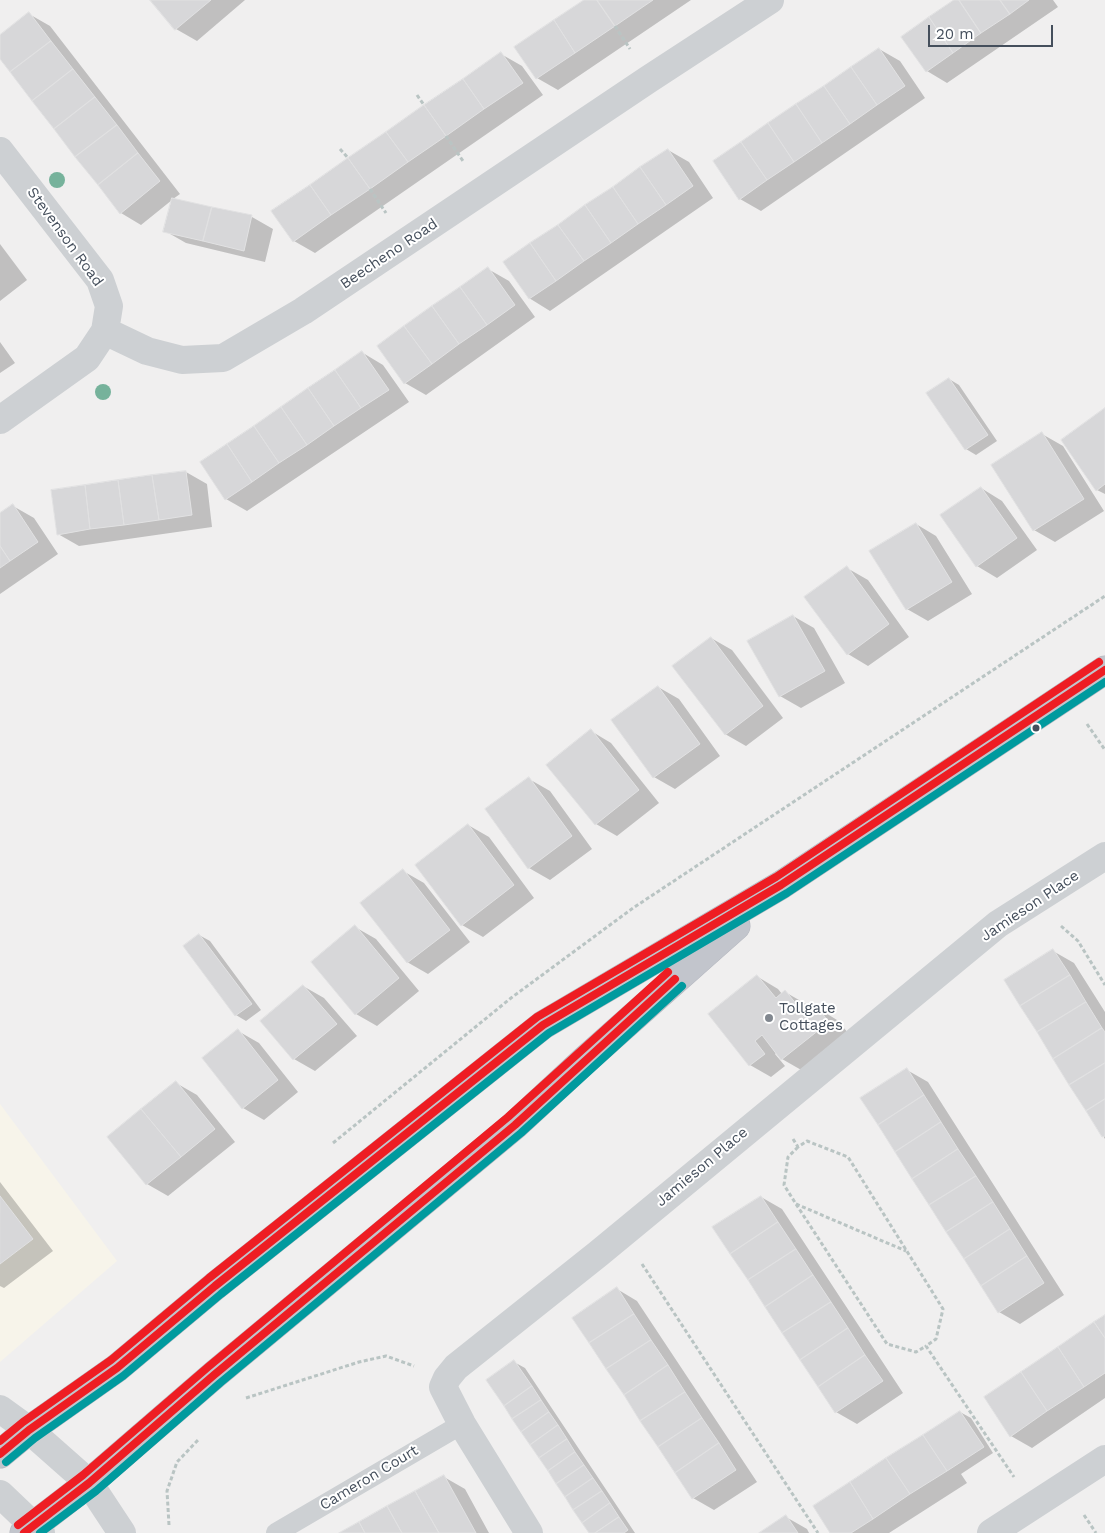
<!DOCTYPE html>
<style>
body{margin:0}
#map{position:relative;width:1105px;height:1533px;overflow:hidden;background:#f0efef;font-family:"Work Sans",sans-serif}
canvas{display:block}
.scale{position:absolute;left:928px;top:25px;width:125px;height:22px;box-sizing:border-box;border:2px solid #454f5c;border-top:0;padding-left:6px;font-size:15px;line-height:18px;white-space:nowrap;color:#454f5c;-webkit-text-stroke:4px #fff;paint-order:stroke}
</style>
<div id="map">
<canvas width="1105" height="1533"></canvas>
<div class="scale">20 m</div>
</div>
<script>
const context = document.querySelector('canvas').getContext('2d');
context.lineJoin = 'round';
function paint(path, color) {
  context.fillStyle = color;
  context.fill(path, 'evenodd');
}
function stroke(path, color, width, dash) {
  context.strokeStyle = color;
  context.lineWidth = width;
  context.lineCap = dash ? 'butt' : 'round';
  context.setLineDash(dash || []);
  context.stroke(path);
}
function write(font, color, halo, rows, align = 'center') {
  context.font = font + ' "Work Sans",sans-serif';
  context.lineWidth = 4;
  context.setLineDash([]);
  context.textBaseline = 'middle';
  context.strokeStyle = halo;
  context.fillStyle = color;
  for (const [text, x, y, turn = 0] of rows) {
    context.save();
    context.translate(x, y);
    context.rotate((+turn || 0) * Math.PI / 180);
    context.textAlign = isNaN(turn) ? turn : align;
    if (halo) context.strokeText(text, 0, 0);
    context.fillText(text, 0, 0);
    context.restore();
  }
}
const commercial = new Path2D(`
 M0,1104L117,1261L0,1362Z`);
const shadow = new Path2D(`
 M152,0H245L197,41L176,29Z
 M586,0H691L558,90L537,78Z
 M956,0H1053L1058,7L947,83L927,71Z
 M29,14L50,26L180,194L173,199L252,217L273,229L265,262L186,243L165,231L172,200L141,225L121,213L0,57V37Z
 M879,49L900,61L925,98L761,211L740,199Z
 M501,54L522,66L543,95L315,253L294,241Z
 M668,150L689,162L713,198L550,311L529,298Z
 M0,244L27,280L0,301Z
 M488,269L509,281L535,317L426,395L405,383L379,347Z
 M0,342L15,363L0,373Z
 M363,353L383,365L409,402L247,511L226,499L201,463Z
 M949,379L959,385L997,441L976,455L966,449Z
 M1105,410V494L1097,490Z
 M1042,434L1063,446L1104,511L1055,542L1034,530Z
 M186,472L207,484L212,527L79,546L58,534Z
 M981,488L1002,501L1037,550L997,578L977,566Z
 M13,506L34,518L58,554L0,594V514Z
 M916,524L936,536L972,594L928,621L907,609Z
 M847,568L868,580L909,637L868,666L848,654Z
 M793,616L814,628L845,683L801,708L780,696L749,641Z
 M711,638L732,650L783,718L746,746L725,734Z
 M658,687L679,699L720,756L675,789L654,777L613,720Z
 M591,731L611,743L659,803L617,836L596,824L548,765Z
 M529,779L550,791L592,849L550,880L529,868Z
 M468,825L489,837L534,898L483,937L462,925Z
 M403,871L424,883L470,942L428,974L407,962Z
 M355,927L376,939L419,991L377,1026L356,1014Z
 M199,935L210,941L261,1010L246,1021L236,1015Z
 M1053,951L1074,963L1105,1012V1139L1006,980Z
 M758,977L778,989L782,994L785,992L806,1004L812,1011L816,1007L837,1020L849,1034L803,1071L782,1059L777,1052L775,1054L785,1066L771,1077L750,1065Z
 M303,986L324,998L357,1036L315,1071L294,1059L262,1021Z
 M238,1031L259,1043L298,1092L264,1120L243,1108Z
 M907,1070L928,1082L1064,1295L1020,1324L999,1312Z
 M176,1083L197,1095L235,1142L168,1196L147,1184L109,1138Z
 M0,1182L53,1251L4,1288L0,1286Z
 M761,1197L782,1209L903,1393L857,1424L836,1412Z
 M617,1289L637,1301L757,1482L714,1510L693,1498Z
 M1105,1316V1398L1032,1448L1011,1436Z
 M514,1362L525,1368L635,1533H590Z
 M960,1412L971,1418L993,1453L961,1474L967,1483L889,1533H832Z
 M444,1477L465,1489L489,1533H342Z
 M786,1517L807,1529L809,1533H762Z`);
const building = new Path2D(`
 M150,0H211L175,30Z
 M584,0H597L615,26L575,53L554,20Z
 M597,0H653L615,26Z
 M954,0H959L981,33L953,53L929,17Z
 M959,0H1000L1010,14L981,33Z
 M1000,0H1029L1010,14Z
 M29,12L51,41L10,72L0,59V35Z
 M929,17L953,53L926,72L901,37Z
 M554,20L575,53L536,79L514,47Z
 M51,41L73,69L32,101L10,72Z
 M879,48L905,86L877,105L851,67Z
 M501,52L523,83L484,109L463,79Z
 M851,67L877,105L850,124L824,86Z
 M73,69L95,97L54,129L32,101Z
 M463,79L484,109L446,136L424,105Z
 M824,86L850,124L822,143L796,104Z
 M95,97L117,125L75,157L54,129Z
 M796,104L822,143L794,162L768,123Z
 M424,105L446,136L408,162L386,132Z
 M768,123L794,162L767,180L741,142Z
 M117,125L138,153L98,185L75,157Z
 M386,132L408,162L370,189L348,158Z
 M741,142L767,180L739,200L713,161Z
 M668,149L693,186L666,205L640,167Z
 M138,153L160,181L120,214L98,185Z
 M348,158L370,189L331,215L310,185Z
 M640,167L666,205L638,224L613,187Z
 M310,185L331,215L293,242L271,211Z
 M613,187L638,224L611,243L585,205Z
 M172,198L212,207L203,241L163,232Z
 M585,205L611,243L584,261L558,225Z
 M212,207L252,215L244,251L203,241Z
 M558,225L584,261L556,281L530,243Z
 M530,243L556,281L529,299L503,262Z
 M488,267L515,305L487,325L460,287Z
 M460,287L487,325L459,344L432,306Z
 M432,306L459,344L432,364L404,326Z
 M404,326L432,364L404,384L377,346Z
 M362,351L389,390L361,408L335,370Z
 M335,370L361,408L334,426L308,388Z
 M949,378L988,435L965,450L926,393Z
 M308,388L334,426L307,445L281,407Z
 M281,407L307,445L279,463L254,426Z
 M1105,408V484L1096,491L1061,440Z
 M254,426L279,463L252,482L227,444Z
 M1042,432L1084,499L1033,531L991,465Z
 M227,444L252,482L225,500L200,462Z
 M186,471L192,515L159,520L152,475Z
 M152,475L159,520L124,525L118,480Z
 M118,480L124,525L90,529L85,485Z
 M85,485L90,529L57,535L51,490Z
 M981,487L1017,538L976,567L940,515Z
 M13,504L38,542L10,561L0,546V513Z
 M916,523L952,582L906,610L869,551Z
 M0,546L10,561L0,568Z
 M847,566L889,624L847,655L804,597Z
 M793,615L825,671L779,697L747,641Z
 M711,637L763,706L725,735L672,666Z
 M658,686L700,744L653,778L611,720Z
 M591,729L639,790L595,825L546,765Z
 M529,777L572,836L528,869L485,809Z
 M468,824L514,885L461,926L415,865Z
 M403,869L450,930L407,963L360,903Z
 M355,925L399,978L355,1015L311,962Z
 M199,934L252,1004L235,1016L183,946Z
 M1053,949L1070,975L1020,1006L1004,980Z
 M757,975L776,998L785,990L805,1015L816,1006L829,1022L781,1060L762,1035L755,1041L765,1054L749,1066L708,1014Z
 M1070,975L1086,1002L1037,1032L1020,1006Z
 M303,985L337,1024L293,1060L260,1021Z
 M1086,1002L1102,1028L1053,1059L1037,1032Z
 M1102,1028L1105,1032V1063L1069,1085L1053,1059Z
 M238,1029L278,1080L242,1109L202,1058Z
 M1105,1063V1099L1086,1111L1069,1085Z
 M907,1068L924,1095L878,1125L860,1098Z
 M176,1081L215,1129L181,1157L141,1109Z
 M924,1095L941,1122L895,1152L878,1125Z
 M1105,1099V1136L1102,1137L1086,1111Z
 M141,1109L181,1157L146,1185L107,1137Z
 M941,1122L958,1149L912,1179L895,1152Z
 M958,1149L976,1176L929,1205L912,1179Z
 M976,1176L993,1202L946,1232L929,1205Z
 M0,1196L33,1239L0,1264Z
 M761,1196L778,1222L730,1254L712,1227Z
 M993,1202L1010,1229L964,1259L946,1232Z
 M778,1222L796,1249L748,1280L730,1254Z
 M1010,1229L1027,1256L981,1286L964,1259Z
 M796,1249L813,1275L765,1307L748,1280Z
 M1027,1256L1044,1283L998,1313L981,1286Z
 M813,1275L831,1302L782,1333L765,1307Z
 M617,1287L634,1314L589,1343L572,1318Z
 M831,1302L848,1328L800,1360L782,1333Z
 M634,1314L651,1340L606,1369L589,1343Z
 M1105,1315V1338L1094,1322Z
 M1094,1322L1105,1338V1373L1084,1387L1058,1347Z
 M848,1328L865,1355L818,1387L800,1360Z
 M651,1340L668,1365L624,1395L606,1369Z
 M1058,1347L1084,1387L1047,1411L1021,1372Z
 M865,1355L883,1381L835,1413L818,1387Z
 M514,1360L532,1386L504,1406L486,1380Z
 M668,1365L685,1392L640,1421L624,1395Z
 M1021,1372L1047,1411L1010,1437L984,1397Z
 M532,1386L541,1400L512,1419L504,1406Z
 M685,1392L702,1418L658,1447L640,1421Z
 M541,1400L549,1412L521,1432L512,1419Z
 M960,1411L984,1447L947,1471L923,1435Z
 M549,1412L558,1425L530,1445L521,1432Z
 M702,1418L719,1443L675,1473L658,1447Z
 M558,1425L567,1439L539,1458L530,1445Z
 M923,1435L947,1471L910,1494L886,1458Z
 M567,1439L575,1452L548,1471L539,1458Z
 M719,1443L736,1470L692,1499L675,1473Z
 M575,1452L584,1465L556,1484L548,1471Z
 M886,1458L910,1494L873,1519L850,1482Z
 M584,1465L593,1478L565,1497L556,1484Z
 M444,1475L476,1533H439L415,1491Z
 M593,1478L602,1491L573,1510L565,1497Z
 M850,1482L873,1519L851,1533H830L813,1506Z
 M415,1491L439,1533H402L387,1506Z
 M602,1491L610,1503L582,1523L573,1510Z
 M610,1503L619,1517L595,1533H589L582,1523Z
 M387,1506L402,1533H365L359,1522Z
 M786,1515L798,1533H759Z
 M619,1517L628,1530L624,1533H595Z
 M359,1522L365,1533H339Z`);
const path = new Path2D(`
 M615,26L630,49
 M417,95L424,105
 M446,136L463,161
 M340,149L348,158
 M370,189L386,213
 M1087,724L1105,750
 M1061,926L1078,941L1105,985
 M793,1139L798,1147L807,1141L848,1157L943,1309L936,1339L926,1346L1014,1477
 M333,1143L511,998L633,908L1105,596
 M798,1147L788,1157L784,1185L796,1204L887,1344L916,1352L926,1346
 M796,1204L906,1251
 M642,1264L818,1533
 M246,1398L359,1362L386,1356L414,1366
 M1084,1515L1096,1533
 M169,1525L167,1491L177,1462L199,1439`);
const service = new Path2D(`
 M276,1533L462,1424`);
const minor = new Path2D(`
 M0,151L100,280L109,306L105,331
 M0,420L87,358L105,331L147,351L182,360L223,358L303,311L649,79L770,0
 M0,1409L29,1430L89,1483L122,1533
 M0,1494L41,1533
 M529,1533L462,1424L443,1387L447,1378L456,1367L598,1254L998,924L1105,856
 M991,1533L1105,1459`);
const trunk = new Path2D(`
 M0,1454L29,1430L117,1368L215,1286L543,1025L781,885L1105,670
 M24,1533L89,1483L214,1375L515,1125L584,1061L736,926`);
const bus1 = new Path2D(`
 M0,1454L29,1430L117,1368L215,1286L543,1025L781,885L1105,670
 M24,1533L89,1483L214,1375L515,1125L675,979`);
const bus2 = new Path2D(`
 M6,1462L35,1438L123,1376L221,1294L549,1033L787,893L1105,682
 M40,1533L96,1491L220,1383L521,1133L682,986`);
const bus3 = new Path2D(`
 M0,1441L23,1422L111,1360L209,1278L537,1017L776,877L1099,662
 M18,1525L83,1475L208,1367L508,1117L668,972`);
const trees = [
 [57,180],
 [103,392]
];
const markers = [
 [1036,728,4.5,"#454f5c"],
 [769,1018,5,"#81878f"]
];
const streetNames = [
 ["Stevenson Road",65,237,54],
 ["Beecheno Road",389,254,-34],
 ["Jamieson Place",1030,906,-34],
 ["Jamieson Place",702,1167,-40],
 ["Cameron Court",369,1478,-31]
];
const poiNames = [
 ["Tollgate",779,1009],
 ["Cottages",779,1026]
];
paint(commercial, '#f7f4ea');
paint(shadow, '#0003');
paint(building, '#d7d7d9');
stroke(building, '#e1e1e2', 1);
stroke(trunk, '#b4b7bf', 29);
stroke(path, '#b9c4c3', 3, [4, 2.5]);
stroke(service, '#cdd0d3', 20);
stroke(minor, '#cdd0d3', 28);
stroke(trunk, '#c2c5cc', 28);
stroke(bus1, '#ee1d23', 8);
stroke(bus2, '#009a9e', 8);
stroke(bus3, '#ee1d23', 8);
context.fillStyle = '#76b29b';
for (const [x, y] of trees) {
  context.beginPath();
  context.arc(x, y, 8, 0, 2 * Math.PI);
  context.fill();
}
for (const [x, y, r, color] of markers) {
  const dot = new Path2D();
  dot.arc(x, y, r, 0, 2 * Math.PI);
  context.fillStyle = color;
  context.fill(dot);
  stroke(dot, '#fff', 2);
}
write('15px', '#454f5c', '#fff', streetNames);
write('15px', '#454f5c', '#fff', poiNames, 'left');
</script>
